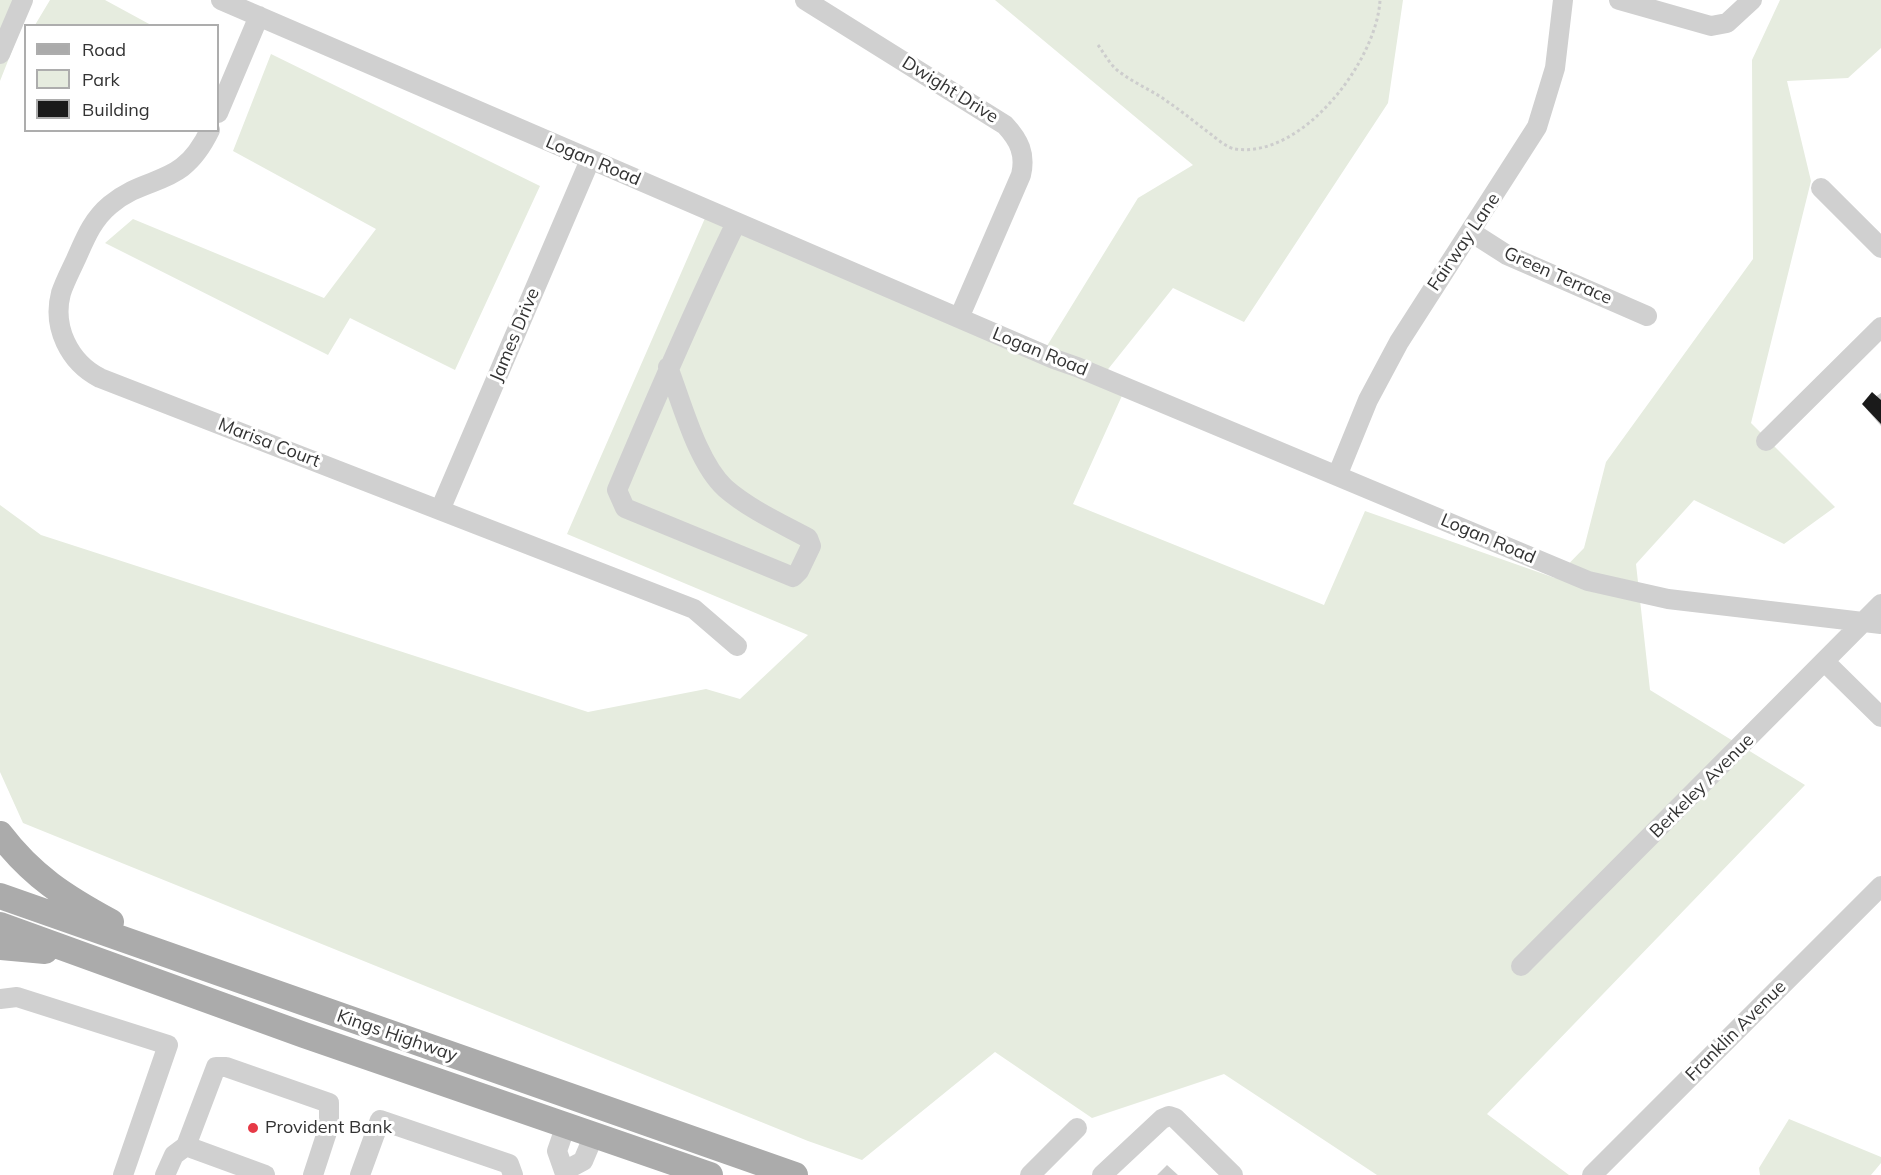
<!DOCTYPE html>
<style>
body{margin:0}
#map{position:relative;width:1881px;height:1175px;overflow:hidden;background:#fff;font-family:Mulish,sans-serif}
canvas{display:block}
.legend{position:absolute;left:24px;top:24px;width:195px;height:108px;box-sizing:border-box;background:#fff;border:2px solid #adadad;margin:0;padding:8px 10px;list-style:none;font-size:18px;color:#333}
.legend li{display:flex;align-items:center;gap:12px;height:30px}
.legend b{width:30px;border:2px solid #adadad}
</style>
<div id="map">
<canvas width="1881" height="1175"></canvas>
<ul class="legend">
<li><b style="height:8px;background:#ababab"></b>Road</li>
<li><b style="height:16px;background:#e6ecdf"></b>Park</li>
<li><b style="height:16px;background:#1a1a1a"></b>Building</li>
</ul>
</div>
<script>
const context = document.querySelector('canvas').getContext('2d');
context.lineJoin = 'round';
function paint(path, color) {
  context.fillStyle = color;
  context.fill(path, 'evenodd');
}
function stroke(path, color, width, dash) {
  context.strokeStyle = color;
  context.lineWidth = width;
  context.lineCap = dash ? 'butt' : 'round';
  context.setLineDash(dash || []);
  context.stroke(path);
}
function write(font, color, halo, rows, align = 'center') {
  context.font = font + ' Mulish,sans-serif';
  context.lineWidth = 6;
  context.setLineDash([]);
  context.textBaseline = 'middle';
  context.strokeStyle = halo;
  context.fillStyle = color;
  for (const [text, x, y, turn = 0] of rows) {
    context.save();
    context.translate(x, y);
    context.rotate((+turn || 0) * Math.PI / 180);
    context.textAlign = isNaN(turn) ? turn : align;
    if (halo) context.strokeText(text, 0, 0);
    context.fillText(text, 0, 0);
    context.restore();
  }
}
const green = new Path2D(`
 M0,0H32L0,81Z
 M50,0H105L151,25H35Z
 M995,0H1403L1388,103L1244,322L1173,288L1101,378L1125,389L1073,504L1324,605L1365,511L1555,578L1584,548L1606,462L1753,259L1752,60L1780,0H1881V48L1848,78L1787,81L1811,181L1751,423L1835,507L1784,544L1694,500L1636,564L1650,690L1805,785L1487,1114L1569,1175H1377L1224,1074L1092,1118L995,1052L862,1160L808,1141L23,823L0,772V505L41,535L588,712L706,689L740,699L808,635L567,534L709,209L1042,354L1138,198L1193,165Z
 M271,54L540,186L455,370L350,318L328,355L105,243L133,219L324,298L376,229L233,151Z
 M1789,1119L1881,1157V1163L1871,1175H1760L1759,1168Z`);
const shadow = new Path2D(`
 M1881,393V426L1863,405Z
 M1167,1165L1178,1175H1157Z`);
const building = new Path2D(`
 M1872,392L1881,400V424L1862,404Z`);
const path = new Path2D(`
 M1098,45C1104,53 1109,63 1117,70C1133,83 1152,90 1168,102C1183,112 1197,124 1212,135C1218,140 1228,148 1235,149C1303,159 1377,60 1380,0`);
const minor = new Path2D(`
 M221,0L1054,359L1077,367L1588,581L1668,599L1881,624
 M805,0L1005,125C1019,140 1026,154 1021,175L959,318
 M1619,0L1711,26L1727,23L1752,0
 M0,54L23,0
 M218,113L259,16
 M210,130C181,190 150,172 110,205C92,220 85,239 76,259C71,270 65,281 61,293C52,327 69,362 100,378L694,609L737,646
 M1821,188L1881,248
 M1471,232L1507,255L1647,316
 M668,367C682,403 697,462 725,488C749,509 780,523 808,538L811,546L799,571L793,577L625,508L617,490C655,400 693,311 736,223
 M1766,441L1881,327
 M1337,476L1368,400L1399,342L1537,127L1555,68L1563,0
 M440,510L590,160
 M1825,662L1881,717
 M1521,966L1881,604
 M0,999L17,997L168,1045L123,1175
 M566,1125L557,1151L564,1171L583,1161L594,1135
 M186,1146L216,1067H226L329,1103V1126L313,1175
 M165,1175L174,1155L186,1146L265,1175
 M360,1175L380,1120L509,1164L513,1175
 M1030,1175L1077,1128
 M1102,1175L1162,1119L1169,1116L1175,1118L1233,1175
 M1592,1175L1881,886`);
const major = new Path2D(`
 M0,834C32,876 65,897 111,922
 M0,896L795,1175
 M0,925L304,1035L710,1175
 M0,947L45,951`);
const markers = [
 [253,1128,6,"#e63946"]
];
const streetNames = [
 ["Dwight Drive",950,90,32],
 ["Logan Road",593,161,23],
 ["Fairway Lane",1464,242,-56],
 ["Green Terrace",1558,276,24],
 ["James Drive",515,335,-67],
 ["Logan Road",1040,352,22],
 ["Marisa Court",269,443,21],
 ["Logan Road",1488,539,23],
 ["Berkeley Avenue",1702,786,-45],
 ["Franklin Avenue",1736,1031,-45],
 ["Kings Highway",397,1036,19]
];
const poiNames = [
 ["Provident Bank",265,1128]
];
paint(green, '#e6ecdf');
paint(shadow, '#0003');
paint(building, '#1a1a1a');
stroke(path, '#cdcdcd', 3, [3, 3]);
stroke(minor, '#d0d0d0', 20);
stroke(major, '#ababab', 26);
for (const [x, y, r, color] of markers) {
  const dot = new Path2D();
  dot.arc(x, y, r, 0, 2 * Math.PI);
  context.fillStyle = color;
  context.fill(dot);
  stroke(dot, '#fff', 2);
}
write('18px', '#333', '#fff', streetNames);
write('18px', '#333', '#fff', poiNames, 'left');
</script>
